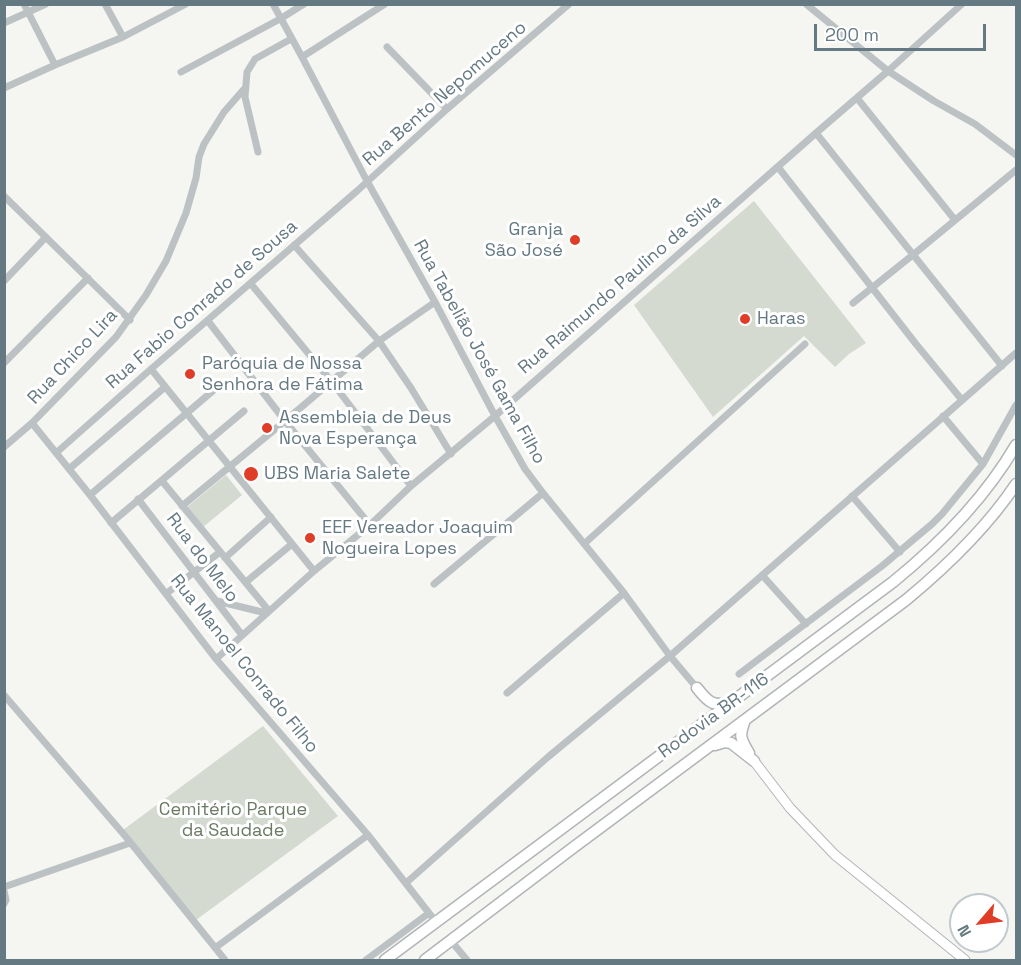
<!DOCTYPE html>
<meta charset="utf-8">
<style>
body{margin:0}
#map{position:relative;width:1021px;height:965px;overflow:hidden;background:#f5f5f2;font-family:"Space Grotesk",sans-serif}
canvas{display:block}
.frame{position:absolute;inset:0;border:6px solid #657982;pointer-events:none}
.north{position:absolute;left:949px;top:893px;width:60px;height:60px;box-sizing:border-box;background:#fff;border:2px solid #c1c9cd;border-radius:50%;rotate:242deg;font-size:16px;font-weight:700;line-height:24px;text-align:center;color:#657982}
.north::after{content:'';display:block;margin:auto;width:21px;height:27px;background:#df3d28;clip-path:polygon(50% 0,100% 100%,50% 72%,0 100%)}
.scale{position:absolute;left:814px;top:24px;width:172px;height:27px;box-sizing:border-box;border:3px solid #657982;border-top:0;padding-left:8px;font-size:18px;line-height:21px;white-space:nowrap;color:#657982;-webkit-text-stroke:4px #fff;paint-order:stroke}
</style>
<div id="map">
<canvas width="1021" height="965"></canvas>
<div class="frame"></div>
<div class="north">N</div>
<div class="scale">200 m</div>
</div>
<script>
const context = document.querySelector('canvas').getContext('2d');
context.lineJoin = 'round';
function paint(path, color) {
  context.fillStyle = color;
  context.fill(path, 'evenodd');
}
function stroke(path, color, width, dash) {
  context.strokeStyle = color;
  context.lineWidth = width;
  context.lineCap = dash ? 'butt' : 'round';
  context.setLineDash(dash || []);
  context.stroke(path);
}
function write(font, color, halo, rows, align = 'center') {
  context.font = font + ' "Space Grotesk",sans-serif';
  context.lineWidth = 6;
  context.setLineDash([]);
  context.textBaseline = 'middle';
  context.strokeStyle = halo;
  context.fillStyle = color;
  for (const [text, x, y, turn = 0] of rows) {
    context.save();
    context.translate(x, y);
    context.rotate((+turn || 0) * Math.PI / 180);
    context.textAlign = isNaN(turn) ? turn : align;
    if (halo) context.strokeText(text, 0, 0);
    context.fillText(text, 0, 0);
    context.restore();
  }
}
const green = new Path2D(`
 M754,201L866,343L849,354L835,367L804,336L713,417L634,305Z
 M226,475L242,495L202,528L186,508Z
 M263,726L338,816L196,920L123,830Z`);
const minor = new Path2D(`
 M24,4L55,65
 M105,4L123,37
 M273,4L302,57L367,181L435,302L495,416L525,469L543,493L624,593L670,656L697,688
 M806,4L888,71L934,101L975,124L1016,155
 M4,23L46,4
 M387,47L447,109
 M302,57L385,4
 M181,72L280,19L304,4
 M4,88L55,65L123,37L186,4
 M857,98L955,220
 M816,133L1002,366
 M258,152L245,97L247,72L255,59L291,39
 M778,167L916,344L962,400
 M4,196L130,320
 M294,245L379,341L411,388L451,454
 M4,281L46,237
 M251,284L332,382L411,486
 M853,303L914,254L1016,170
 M208,321L285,421L370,525
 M4,363L88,278
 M151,369L314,571
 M943,416L983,464
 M32,423L90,495L216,659L368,835L436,922
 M4,447L32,423L116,337L146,295L166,261L186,213L196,178L199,157L204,144L224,112L245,88
 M56,453L151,369L357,191L447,109L569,4
 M69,469L165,387
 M162,481L269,611
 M90,495L221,384
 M852,496L900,552
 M138,499L242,635
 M182,506L285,421L379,341L435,302
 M111,523L244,411
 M584,544L805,344
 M225,558L271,517
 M762,575L806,624
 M246,582L292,544
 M434,584L543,493
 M167,593L220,552
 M217,601L266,613
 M216,659L314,571L370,525L411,486L495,416L816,133L888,71L962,4
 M739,674L882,566L932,524L942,514L983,464L1016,405
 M507,693L624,593
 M4,695L126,837L225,960
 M406,883L548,757L670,656L1016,353
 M4,887L130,843
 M4,891L6,900L4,904
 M451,941L467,960
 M215,948L368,835
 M366,960L429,913`);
const major = new Path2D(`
 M754,761L790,808L835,855L965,960`);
const highway = new Path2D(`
 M697,688C709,703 712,706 731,703
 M745,720C739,736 740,738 749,753
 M715,745L725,742L731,743L754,761
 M385,960L893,582C941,543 985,498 1016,445
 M425,960L574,847L906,600C947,566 986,529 1016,484`);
const markers = [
 [575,240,6,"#df3d28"],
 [745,319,6,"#df3d28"],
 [190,374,6,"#df3d28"],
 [267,428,6,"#df3d28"],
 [251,474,8,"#df3d28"],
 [310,538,6,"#df3d28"]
];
const streetNames = [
 ["Rua Bento Nepomuceno",445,94,-41],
 ["Rua Raimundo Paulino da Silva",620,285,-41],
 ["Rua Fabio Conrado de Sousa",202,305,-41],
 ["Rua Tabelião José Gama Filho",479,352,61],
 ["Rua Chico Lira",73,357,-47],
 ["Rua do Melo",202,558,53],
 ["Rua Manoel Conrado Filho",244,664,51],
 ["Rodovia BR-116",714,716,-36]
];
const poiNames = [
 ["Granja",563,230,"right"],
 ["São José",563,251,"right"],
 ["Haras",757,319],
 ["Paróquia de Nossa",202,364],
 ["Senhora de Fátima",202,385],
 ["Assembleia de Deus",279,418],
 ["Nova Esperança",279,439],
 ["UBS Maria Salete",264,474],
 ["EEF Vereador Joaquim",322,528],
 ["Nogueira Lopes",322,549]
];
const parkNames = [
 ["Cemitério Parque",233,810],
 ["da Saudade",233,831]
];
paint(green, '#d5dad1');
stroke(major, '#b0b6b9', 11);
stroke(highway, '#b0b5b7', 13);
stroke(minor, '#bcc2c4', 7);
stroke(major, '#fff', 9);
stroke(highway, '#fff', 10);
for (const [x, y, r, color] of markers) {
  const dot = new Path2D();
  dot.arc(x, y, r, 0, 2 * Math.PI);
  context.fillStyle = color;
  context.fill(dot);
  stroke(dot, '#fff', 2);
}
write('18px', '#657982', '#fff', streetNames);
write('18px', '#657982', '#fff', poiNames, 'left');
write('18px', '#6b7a64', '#fff', parkNames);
</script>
